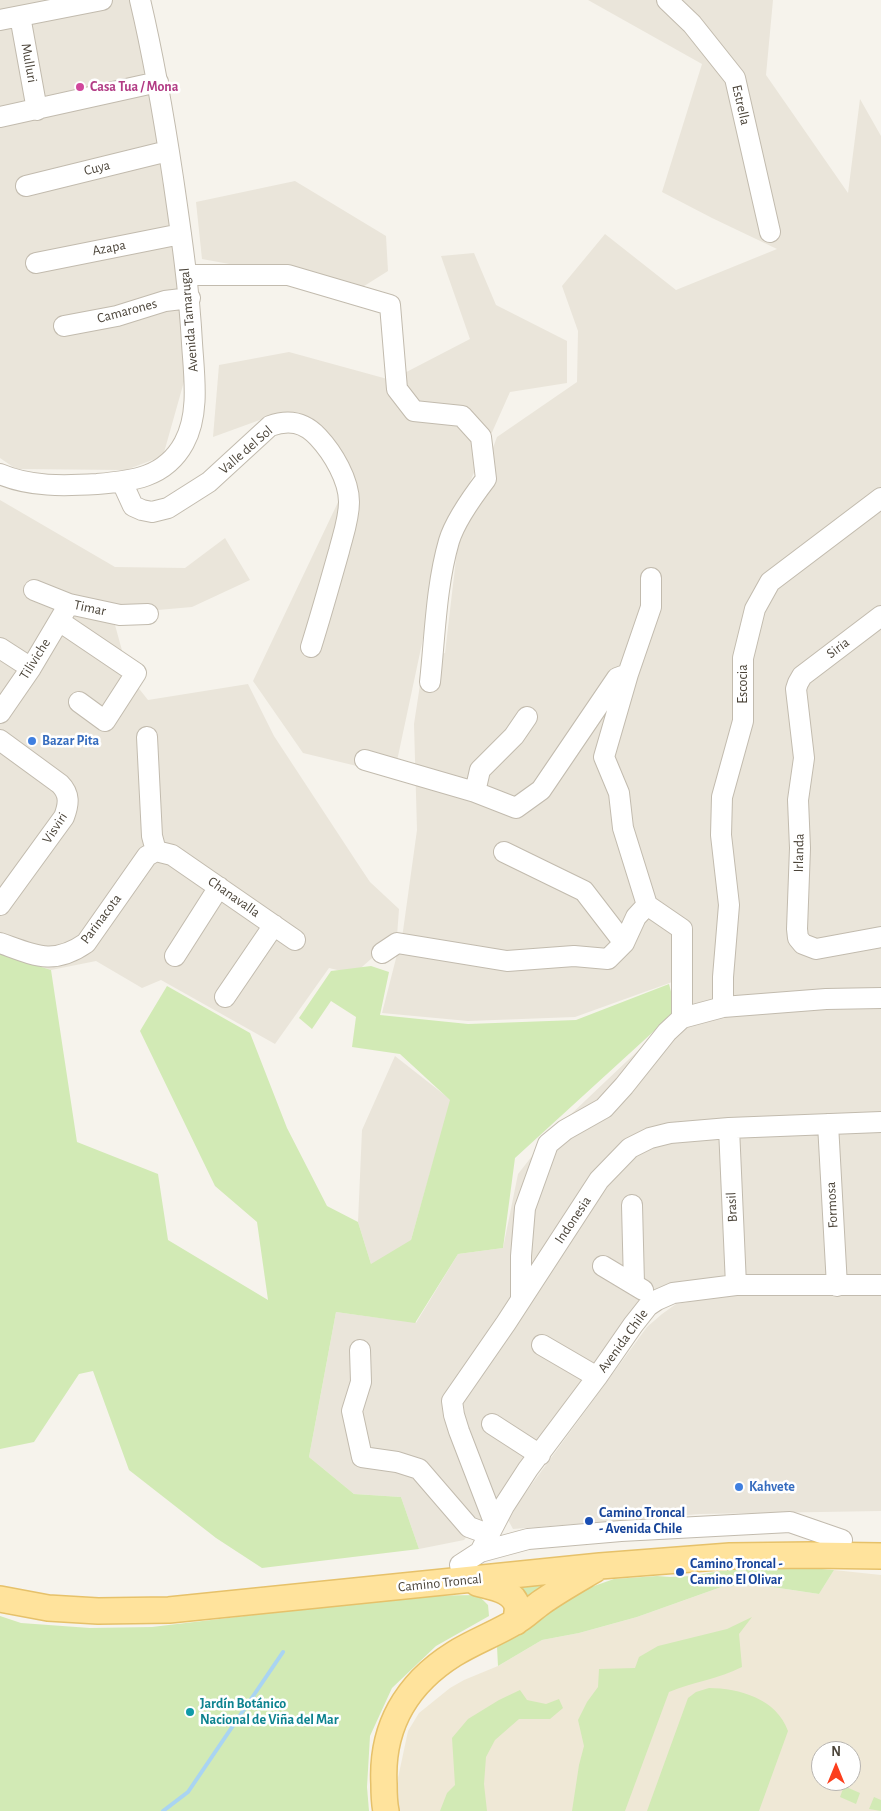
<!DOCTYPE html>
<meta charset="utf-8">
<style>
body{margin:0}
#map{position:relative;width:881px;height:1811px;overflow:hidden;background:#f6f3ec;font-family:"Alegreya Sans",sans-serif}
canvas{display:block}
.north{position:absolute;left:811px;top:1741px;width:50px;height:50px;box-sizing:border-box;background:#fff;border:1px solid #b7b4b0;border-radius:50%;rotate:0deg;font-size:14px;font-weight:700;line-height:20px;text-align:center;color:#4b4439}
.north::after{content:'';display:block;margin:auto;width:18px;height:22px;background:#fc3f1d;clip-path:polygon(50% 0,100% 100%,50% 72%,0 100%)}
</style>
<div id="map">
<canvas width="881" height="1811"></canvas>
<div class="north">N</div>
</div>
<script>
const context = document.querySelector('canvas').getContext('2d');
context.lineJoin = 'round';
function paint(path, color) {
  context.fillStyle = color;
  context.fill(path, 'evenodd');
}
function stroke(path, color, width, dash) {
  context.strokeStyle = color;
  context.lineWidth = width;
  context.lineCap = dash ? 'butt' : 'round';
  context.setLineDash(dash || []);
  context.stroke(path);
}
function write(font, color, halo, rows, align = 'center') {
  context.font = font + ' "Alegreya Sans",sans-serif';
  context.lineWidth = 5;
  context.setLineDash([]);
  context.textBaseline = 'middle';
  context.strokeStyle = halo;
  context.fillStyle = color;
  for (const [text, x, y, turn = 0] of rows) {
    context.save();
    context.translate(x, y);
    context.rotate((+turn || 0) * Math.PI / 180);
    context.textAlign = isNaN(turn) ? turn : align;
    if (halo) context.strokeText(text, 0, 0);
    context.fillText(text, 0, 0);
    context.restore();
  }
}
const residential = new Path2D(`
 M0,0H136L177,255L187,371L163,456L126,470L16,469L0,458Z
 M588,0H773L766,75L848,193L860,99L881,136V1279L681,1284L659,1287L642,1303L532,1459L464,1540L419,1549L401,1497L354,1494L309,1457L336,1312L388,1319L358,1222L362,1130L395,1056L451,1100L411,1240L416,1323L458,1254L503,1248L518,1174L547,1137L686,1005L675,981L575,1017L468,1021L382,1013L403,931L417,830L414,724L424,659L445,653L458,542L497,437L577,382L578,331L562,286L605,234L676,290L777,249L712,218L662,192L702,64Z
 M295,181L386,236L388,271L361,288L202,259L196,202Z
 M474,253L496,305L567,341V383L510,392L444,540L394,775L303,753L253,681L340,498L319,426L279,413L213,437L219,365L289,352L391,380L470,339L441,256Z
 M0,500L115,567L185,568L225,538L250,580L192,607L112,614L129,676L148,700L248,684L274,736L358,864L370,882L399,909L397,936L354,974L329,968L275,1044L161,980L142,988L96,961L51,970L0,954Z
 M742,1293H881V1511L700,1514L513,1529L507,1518L647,1327L662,1314L676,1304Z`);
const education = new Path2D(`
 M834,1570L881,1575V1811H397L398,1778L408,1731L419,1713L450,1688L464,1680L498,1666L542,1640L579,1633L637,1617L724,1586L759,1585L819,1594ZM821,1751H851V1781H821Z`);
const green = new Path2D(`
 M0,954L51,970L77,1142L158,1174L168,1240L268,1300L257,1222L215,1186L140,1031L167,986L250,1033L287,1128L327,1206L358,1222L371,1264L411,1240L450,1100L400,1054L352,1047L356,1017L331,1001L312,1029L299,1018L331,971L371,966L389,972L380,1015L468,1024L576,1020L669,984L676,1011L515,1158L503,1248L458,1254L415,1323L336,1312L309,1457L354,1494L401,1497L419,1549L262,1568L216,1538L129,1470L93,1371L79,1374L34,1442L0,1449Z
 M785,1566L834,1570L819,1594L759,1585L724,1586L637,1617L579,1633L542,1640L498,1666L497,1647L574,1593L614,1579L657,1576L670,1577L692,1576L731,1569Z
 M557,1580L527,1598L518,1584Z
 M478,1595L488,1605L489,1616L436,1646L392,1688L370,1736L367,1787L369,1811H0V1616L21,1623L90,1628L152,1627L413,1596Z
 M752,1617L739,1634L742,1667C719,1679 693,1682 669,1692L625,1811H572L579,1765L584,1746L578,1720L587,1702L598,1687L599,1669L635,1668L639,1657L658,1646L727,1629Z
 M709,1688C739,1688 777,1699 788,1731L759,1811H647L688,1698L696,1692Z
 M520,1690L527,1700L546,1704L559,1699L563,1708L550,1719H519L495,1740L486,1757L484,1784L487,1811H440L447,1793L455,1785L452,1738L468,1719L499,1700Z
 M844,1786L860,1793L856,1804L840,1797Z
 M874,1797L881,1800V1811L869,1809Z`);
const stream = new Path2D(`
 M163,1811L188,1792L283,1652`);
const minor = new Path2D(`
 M667,0L692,24L735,78L770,232
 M20,16L37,110
 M0,20L102,0
 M0,117L158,82
 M26,186L168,151
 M36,263L181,234
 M187,275H288L390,305L397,389L414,411L462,416L481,437L486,479C473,496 455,521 449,541C436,586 435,636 430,682
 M64,326L117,316L165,301L190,298
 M0,474C30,487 64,486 97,484C132,481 165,478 184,443C200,414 194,375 192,343C189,287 181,233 173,178C164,118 154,59 140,0
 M122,482L133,506L142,510L152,512L168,508L209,482L270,426C289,419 304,422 318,437C333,453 349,480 349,502C349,519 343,535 339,551C330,583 321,615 311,647
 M34,590L69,604L120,615L148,614
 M881,616L802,676L798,683L796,689L804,758L798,800L800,848L797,929L798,938L803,944L816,949L881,937
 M59,621L136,673L105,721L79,702
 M0,648L31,668
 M628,674L651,607V578
 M0,713L31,668L69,604
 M147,737L152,836L156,851
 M0,740L60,784C70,794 69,804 64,817L0,905
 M365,760L475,792L516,808L541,790L617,678L628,674L604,757L619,793L623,828L647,905L636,917L624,943L608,959L574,956L507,961L397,943L382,953
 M475,792L480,770L514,736L527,717
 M504,852L584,891L624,943
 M647,905L682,929V1018
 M0,943C34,955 53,966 86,943L147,856L156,851L172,855L295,940
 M175,956L219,887
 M225,997L274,925
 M723,1007V977L729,905L721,835L722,797L743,721V658L755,609L770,582L881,498
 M828,1124L837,1286
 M729,1128L736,1285
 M632,1205L634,1284
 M603,1266L643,1290
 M521,1298V1256L525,1208L548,1144L565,1130L604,1108L624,1086L667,1032L682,1018L723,1007L826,999L881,998
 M542,1345L597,1377
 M360,1350L361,1382L352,1411L362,1457L397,1462L419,1469L469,1527L488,1534
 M492,1424L540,1455
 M494,1522L459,1431L454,1415L452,1401L506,1323L599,1180L630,1148L650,1138L670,1133L729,1128L881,1122
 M480,1552L528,1539L621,1531L790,1522L842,1540
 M460,1565L480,1552L504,1506L528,1469L597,1377L633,1325L648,1306L657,1300L673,1293L736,1285H881`);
const major = new Path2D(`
 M477,1583C490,1587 513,1589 517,1606C518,1610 516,1617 516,1622
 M0,1599L48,1608L98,1611L169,1610L600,1566L730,1556L810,1555L881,1556
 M386,1811C384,1802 384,1793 384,1784C381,1728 406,1684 454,1654C473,1642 495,1634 515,1622C525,1617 533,1608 542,1602C559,1590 577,1580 594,1570`);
const markers = [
 [80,87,5,"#d1479c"],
 [32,741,5,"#3f7fe0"],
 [739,1487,5,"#3f7fe0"],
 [589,1521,5,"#1a4fb4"],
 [680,1572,5,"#1a4fb4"],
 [190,1712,5,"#0f9aa8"]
];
const streetNames = [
 ["Mulluri",29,63,80],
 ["Estrella",741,105,77],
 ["Cuya",97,168,-14],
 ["Azapa",109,248,-11],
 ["Camarones",127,311,-15],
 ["Avenida Tamarugal",189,320,-95],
 ["Valle del Sol",246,450,-41],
 ["Timar",90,608,12],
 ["Siria",838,648,-37],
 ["Tiliviche",35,659,-58],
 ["Escocia",743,684,-90],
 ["Visviri",55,828,-57],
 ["Irlanda",799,853,-89],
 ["Chanavalla",234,897,35],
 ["Parinacota",101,919,-53],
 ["Formosa",832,1205,-93],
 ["Brasil",732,1207,-93],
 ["Indonesia",573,1220,-56],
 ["Avenida Chile",623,1341,-54],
 ["Camino Troncal",440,1583,-6]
];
const hotelNames = [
 ["Casa Tua / Mona",90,87]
];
const shopNames = [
 ["Bazar Pita",42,741],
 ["Kahvete",749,1487]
];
const transitNames = [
 ["Camino Troncal",599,1513],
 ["- Avenida Chile",599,1529],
 ["Camino Troncal -",690,1564],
 ["Camino El Olivar",690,1580]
];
const cultureNames = [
 ["Jardín Botánico",200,1704],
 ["Nacional de Viña del Mar",200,1720]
];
paint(residential, '#eae5da');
paint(education, '#efe8d6');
paint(green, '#d2eab5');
stroke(stream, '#a9d4f2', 4);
stroke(minor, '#c2bbae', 22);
stroke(major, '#e6c16a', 28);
stroke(minor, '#fff', 20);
stroke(major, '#ffe39c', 25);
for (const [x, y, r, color] of markers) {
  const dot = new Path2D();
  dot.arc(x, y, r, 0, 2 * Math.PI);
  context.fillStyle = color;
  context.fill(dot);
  stroke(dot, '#fff', 2);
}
write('14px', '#4b4439', '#fff', streetNames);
write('bold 14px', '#b23c85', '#fff', hotelNames, 'left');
write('bold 14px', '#366cbe', '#fff', shopNames, 'left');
write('bold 14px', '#164399', '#fff', transitNames, 'left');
write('bold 14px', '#0d838f', '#fff', cultureNames, 'left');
</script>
